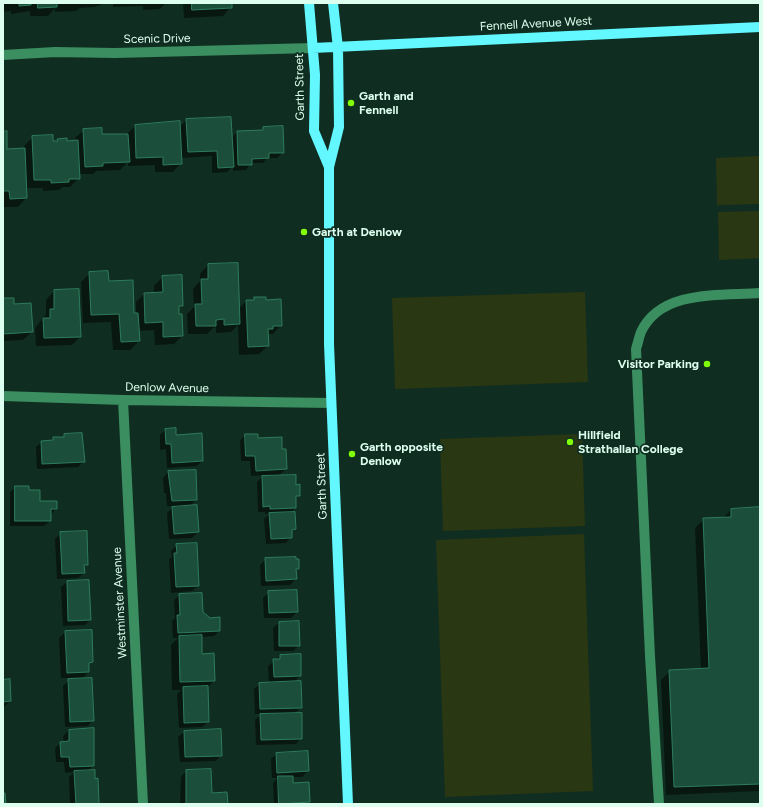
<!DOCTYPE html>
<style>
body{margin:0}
#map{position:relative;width:763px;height:807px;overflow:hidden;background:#102d21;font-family:Figtree,sans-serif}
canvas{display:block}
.frame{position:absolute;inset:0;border:4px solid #dcffef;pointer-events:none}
</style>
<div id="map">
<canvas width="763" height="807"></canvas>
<div class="frame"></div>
</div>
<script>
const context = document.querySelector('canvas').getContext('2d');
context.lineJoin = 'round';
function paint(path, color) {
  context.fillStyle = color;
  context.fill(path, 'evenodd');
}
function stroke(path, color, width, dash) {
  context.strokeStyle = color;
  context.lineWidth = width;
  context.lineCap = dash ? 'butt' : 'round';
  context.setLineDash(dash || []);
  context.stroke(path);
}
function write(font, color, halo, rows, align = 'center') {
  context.font = font + ' Figtree,sans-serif';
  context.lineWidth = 3.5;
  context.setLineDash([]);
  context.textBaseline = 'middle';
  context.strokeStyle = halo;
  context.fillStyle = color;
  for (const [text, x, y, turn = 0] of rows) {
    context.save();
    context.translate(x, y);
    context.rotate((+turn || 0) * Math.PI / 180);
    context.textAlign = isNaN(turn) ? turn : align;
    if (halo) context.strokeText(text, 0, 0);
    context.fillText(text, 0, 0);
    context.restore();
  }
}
const green = new Path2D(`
 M760,156V204L717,205L716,158Z
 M760,211V258L719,260L718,212Z
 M585,292L588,382L395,389L392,298Z
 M582,434L585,526L443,531L440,439Z
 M584,534L593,791L445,797L436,540Z`);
const shadow = new Path2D(`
 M3,3H105L94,7L80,8L76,11L55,12V8L48,16H30V11L11,14V11L3,12Z
 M113,3H166L160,9L143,10V6L113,7Z
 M183,3H231V7L223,16L184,18Z
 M186,120L231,138L237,132L260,131L264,128L283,152L277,158H267L263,163H251L246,170L233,171V166L227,172L212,173V156L181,158V163L173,172H155V165L128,166V162L120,170L96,171L93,174H78L79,178L70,187H62L59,190L43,191V188H26V198L18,207H3V133L6,150L25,149L24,146L33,137L52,142L58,140L75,141V138L84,130L101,135H126L135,126L179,122L180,127Z
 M208,265L239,309L246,301H251L254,298L265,301L281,325L273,334H267L268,346L259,354L239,355L238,325L231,332L216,333V327L213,328L207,334H188L187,314L194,307L193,289L200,281V274Z
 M90,273L108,282L133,314H136V302L144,294L154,293V286L162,277L182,305L178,310L182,336L174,344L155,345L154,330L138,331L139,341L130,350H113L111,322L83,323L81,282Z
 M54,291L80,337L72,345L36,346L35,328L46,314V300Z
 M3,299L13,305L32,332L23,340L3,341Z
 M165,430L175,436L202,461L197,466L167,468L166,449L160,450V435Z
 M65,435L84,461L78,467L37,469L36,447L42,442L50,441L53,438H62Z
 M245,435L281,451L286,469L278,476L295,486L299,495L295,499V508L291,513L295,529L291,533V537L286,543L266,544L264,519L269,514H265V512H258L257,482L264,475L251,476L250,461H241L240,441Z
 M168,472L196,500L189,507L196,506L198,532L192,538L169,539L167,513L174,506H167L166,493H164L163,478Z
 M16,487L28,491L39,502L56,509L50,515V521L44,526H10V492Z
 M760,508V791L666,795L661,680L670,671L701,670L695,528L704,519L723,518L731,510Z
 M61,533L87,564L84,568V573L78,578L57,579L55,539Z
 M177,545L198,586L192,591L171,593L169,559L172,557L171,551Z
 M266,559L298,569L295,572L296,579L290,585L261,586L260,565Z
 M88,581L90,620L85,625L63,626L61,587L67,582Z
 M269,592L297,612L291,618H264L263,598Z
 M180,595L202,613L219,631L214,636L201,637V655L214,681L207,688L208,722L202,727L179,728L177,694L181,690H172L171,645L178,638H173L172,621L175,618L174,600Z
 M298,622L299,645L293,651H274L273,628L279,623Z
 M91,631L92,662L88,666V672L83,678H61L59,638L65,632Z
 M280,656L300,676L293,683L301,707L294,714L301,738L296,744L256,745L255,720L262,714H255L254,689L260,684L269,683L268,666Z
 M69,680L93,720L88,726L65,727L63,686Z
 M3,681L10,701L3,708Z
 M93,729V766L88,771L98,804H70L69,777L74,772L65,773L64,762H56L55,748L61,743H64L63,736L69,730Z
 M184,732L221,755L216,761L180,762L178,737Z
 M307,752L308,771L302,777H292V784L308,783L309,802L307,804H274L273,783L277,778H272L271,759L276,754Z
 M186,771L211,794L227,804H180L181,777Z`);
const building = new Path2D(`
 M9,3H35H31V5L19,6V3Z
 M38,3H57V7L38,8Z
 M192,3H232V8L192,10Z
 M231,117L234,167L218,168L217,151L188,152L186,119Z
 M180,121L182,164L163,165V157L136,158L135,125Z
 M283,126L284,153H269V158L252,159V165H238L237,131L263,130V127Z
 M102,128V134H128L130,162L103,163V166L85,167L83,129Z
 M7,131V149L25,148L27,198L10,199L9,191H3V132Z
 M53,135V141H58L57,139L67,138V141L78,140L80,179H69V182L51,183V180H34L32,136Z
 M238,263L240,324L224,325V319L216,320V326H196L195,304H202L201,279H208V264Z
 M108,271L109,281L133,280L134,313H138L140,341L121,342L119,314L91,315L89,272Z
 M182,275L183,306H179V314H182L183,336L163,337V322L145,323L144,293L163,292L162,276Z
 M79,289L81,337L44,338L43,318H50V309H54V290Z
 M254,297H266V300L281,299L282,326H273V329H268L269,346L248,347L246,300H254Z
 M3,298H14V304L31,303L33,332L3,334Z
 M176,428V435L202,433L203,461L172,463L171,444H166L165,429Z
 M82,433L85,462L42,464L41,441L53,440V437H64V434Z
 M245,434H258V438L282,437V449H286L287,469L256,471L255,456H246Z
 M196,470L197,500L172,501L168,471Z
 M296,475V485L300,484V496H296V508L270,509V506L263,507L262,476Z
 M15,486H29V490H40V501H57V509H51V521H15Z
 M197,505L199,532L174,534L172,507Z
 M760,507V784L674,787L669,670L709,668L703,518L731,517V509Z
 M295,512L296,529L292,530V538L271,539L269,513Z
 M87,531L88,565H84L85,573L62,574L60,532Z
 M197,543L199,586L176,587L174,553H177L176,544Z
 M296,557V559H299V569H296L297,579L266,581L265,558Z
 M89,580L91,620L68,621L67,581Z
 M297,590L298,612L269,613L268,591Z
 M202,593L203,612L210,618L220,617V631L178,633L177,615H180L179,594Z
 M299,621L300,646H279V622Z
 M92,630L93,662L89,663V672L67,673L65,631Z
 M202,635V654L214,653L215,681L180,682L179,636Z
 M301,654V676L274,677L273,659H280V655Z
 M92,678L94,721L70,722L68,679Z
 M10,679L11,701L3,702V680Z
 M301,681L302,708L260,709L259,683Z
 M208,686L209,722L184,723L183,687Z
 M302,713V739L261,740L260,714Z
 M94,728V766L70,767L69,757H61L60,742L69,741V730Z
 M221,729L222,756L185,757L184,731Z
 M308,751L309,771L277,773L276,753Z
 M211,769L212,793L227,792L228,804H186V770Z
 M95,770V779L98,778L99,804H76L74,771Z
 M278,776H293V783L309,782L310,802L279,804Z
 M3,793H5L6,804H3Z`);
const minor = new Path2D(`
 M3,55L55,52L115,53L313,48
 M3,396L123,400L331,403
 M123,400L143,804
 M659,804L650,656L636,349C638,343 639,337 641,332C661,289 721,296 760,293`);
const major = new Path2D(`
 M309,3L315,75L314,131L329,167
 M333,3L338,48L339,127L329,167V344L348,804
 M313,48L760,27`);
const markers = [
 [351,103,4,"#80ff08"],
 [304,232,4,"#80ff08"],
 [707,364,4,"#80ff08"],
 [570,442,4,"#80ff08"],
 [352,454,4,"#80ff08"]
];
const streetNames = [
 ["Fennell Avenue West",536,24,-3],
 ["Scenic Drive",157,39,-1],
 ["Garth Street",300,87,-91],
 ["Denlow Avenue",167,388,1],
 ["Garth Street",322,486,-92],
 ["Westminster Avenue",120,603,-93]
];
const poiNames = [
 ["Garth and",359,96],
 ["Fennell",359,110],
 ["Garth at Denlow",312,232],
 ["Visitor Parking",699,364,"right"],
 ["Hillfield",578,435],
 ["Strathallan College",578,449],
 ["Garth opposite",360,447],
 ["Denlow",360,461]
];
paint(green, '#2a3713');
paint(shadow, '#0007');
paint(building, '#1c4f3b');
stroke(building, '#2d7c5d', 1);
stroke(minor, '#3a8e60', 10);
stroke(major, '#63f8ff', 10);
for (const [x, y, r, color] of markers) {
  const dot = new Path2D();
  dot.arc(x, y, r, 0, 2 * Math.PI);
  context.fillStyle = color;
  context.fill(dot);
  stroke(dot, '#102d21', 1.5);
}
write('12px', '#dcffef', '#102d21', streetNames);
write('bold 12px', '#dcffef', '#102d21', poiNames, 'left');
</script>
